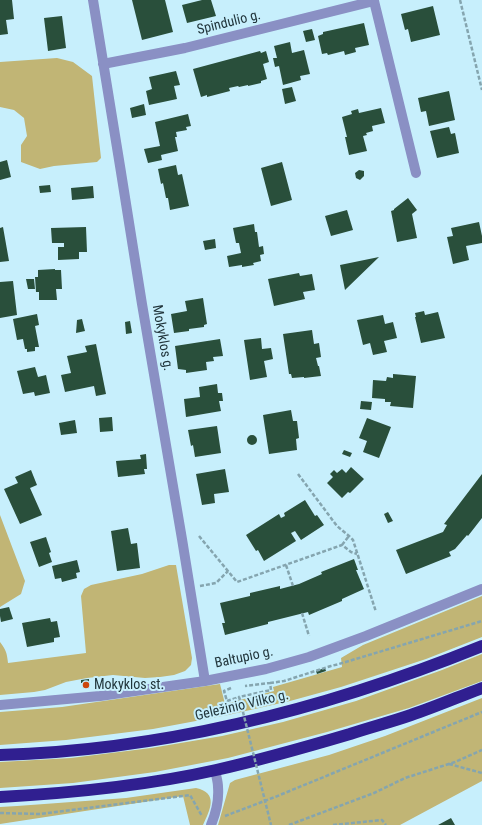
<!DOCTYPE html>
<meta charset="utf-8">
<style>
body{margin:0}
canvas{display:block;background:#c7effc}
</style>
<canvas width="482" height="825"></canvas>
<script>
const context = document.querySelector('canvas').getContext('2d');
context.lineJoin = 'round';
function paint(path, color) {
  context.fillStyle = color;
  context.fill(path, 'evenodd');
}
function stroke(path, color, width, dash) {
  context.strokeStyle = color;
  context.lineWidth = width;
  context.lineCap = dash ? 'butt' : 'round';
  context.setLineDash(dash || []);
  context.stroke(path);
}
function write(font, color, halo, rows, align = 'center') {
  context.font = font + ' "Roboto Condensed",sans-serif';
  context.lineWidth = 4;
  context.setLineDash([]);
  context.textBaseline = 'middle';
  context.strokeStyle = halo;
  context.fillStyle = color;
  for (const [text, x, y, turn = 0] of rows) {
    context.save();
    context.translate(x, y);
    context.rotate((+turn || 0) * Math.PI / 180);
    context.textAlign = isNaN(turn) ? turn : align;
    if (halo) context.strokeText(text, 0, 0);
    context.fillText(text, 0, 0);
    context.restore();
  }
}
const green = new Path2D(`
 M57,58L73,62L92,76L101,158L97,162L54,166L40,169L21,162V145L27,136L24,118L14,110L0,107V62Z
 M0,515L25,581L21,594L0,607Z
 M169,565H176L192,658L191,665L185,671L174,675L160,677L145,678L113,675L87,678L66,682L45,690L34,692L0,695V642C6,650 7,653 8,663L86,653L81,596L84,589L91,585L142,574Z
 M482,596V637L426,659L341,687L290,701L228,715L153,729L66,740L0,745V712L62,707L220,684L225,704L274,691L273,687L342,667L341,658L363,645Z
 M482,654V681L409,708L327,732L228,758L155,772L73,783L0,788V762L71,758L151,748L222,736L283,722L356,701L442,670Z
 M482,698V781L400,825H218L230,783L235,780L329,755L385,736Z
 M196,788C219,793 210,810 203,825H190L183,796L0,824V807L17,806L126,798Z`);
const building = new Path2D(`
 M0,0H12L14,19L6,20L8,34L0,35Z
 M132,0H165L173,32L142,40Z
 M202,0H211L216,16L187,23L182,5Z
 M433,6L440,35L411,42L408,29L405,30L401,14Z
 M62,16L66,48L48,51L44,18Z
 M364,23L369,45L355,48L356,52L345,55L344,51L328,55L327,53L322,54L318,36L323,34V32Z
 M312,29L315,40L306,42L303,31Z
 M290,42L292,53L304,50L310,74L300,76L301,80L283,85L279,66L275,67L273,58H277L274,46Z
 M260,51L261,53L266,51L269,62L263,64L267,79L261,81V83L248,86V85L239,87L238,86L229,88L230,91L207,97V95L201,97L193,69Z
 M176,71L180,85L174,86L177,99L149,105L146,91L152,89L149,77Z
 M292,87L296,101L285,104L282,89Z
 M449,91L455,120L429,126L426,111L421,112L418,98Z
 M144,104L146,115L132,118L130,108Z
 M381,108L385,123L372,126L373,131L366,133L367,135L363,136L367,151L349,155L345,137H347L342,117L352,114L351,111L358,109L359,113Z
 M188,114L191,126L186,127L187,130L176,132L177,137H175L178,151L161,155L162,160L148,163L144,149L160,146L155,122Z
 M449,127L451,134L455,133L459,153L437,158L430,131Z
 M7,160L11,177L0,180V162Z
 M282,162L292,200L271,206L261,168Z
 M176,165L178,175L182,174L189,206L170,210L168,198H166L163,183L161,184L158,169Z
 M359,170L364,171V176L360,180L356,178L355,173Z
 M50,185L51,192L40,193L39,186Z
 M93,186L94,198L72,200L71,188Z
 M408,198L417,210L412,214L417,238L397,242L391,211L394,210V209Z
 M347,210L353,230L331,236L325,216Z
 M479,222L482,236V243L466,246L469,260L453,264L447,237L453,236L451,228Z
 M254,224L255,232H257L259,247L263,246L264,254L260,255L261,261L253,263L254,265L242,267V265L229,267L227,256L241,253L239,243H236L233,228Z
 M3,227L9,261L0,262V228Z
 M86,227L87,252H79V259L58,260V247H64V243H52L51,228Z
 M215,239L216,248L205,250L203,241Z
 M379,257L345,290L340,265Z
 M55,269V270H61L62,289H56L57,300H39V292H36L35,277H38V270Z
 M299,273L300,276L312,274L315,290L303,292L305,299L274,306L268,279Z
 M26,279H34L35,289H28Z
 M13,281L17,315L0,318V282Z
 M203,298L207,324L204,325V327L189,329V331L174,333L171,314L187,311L185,301Z
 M424,311L425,315L438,312L445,338L421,343L415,317H416L415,313Z
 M37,314L39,325L35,326L39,347H35V351L27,352V349H25L23,339L17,340L13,319Z
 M383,315L385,324L393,322L397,338L384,341L387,352L373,355L370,343L363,345L357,320Z
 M82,319L85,331L76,333L77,320Z
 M130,321L132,333L126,334L125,322Z
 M312,330L314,344L319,343L321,357L316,358L318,366H319L321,376L304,378V377L292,378L291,374H289L283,334Z
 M261,338L262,349L271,348L273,359L264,361L267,377L250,380L244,340Z
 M220,339L223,356L213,357L214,361L206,362L207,370L186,373V370L178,369L175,346Z
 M96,344L106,394L96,396L94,386L65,392L61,375L71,373L67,356L87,352L85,346Z
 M35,367L38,377L46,375L50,393L35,396L34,392L23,394L17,371Z
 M393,374L416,376L413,408L390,406L391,402H385V399L372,398L373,380L386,381L387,377L393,378Z
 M217,384L218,393H222L223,401H219L221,411L186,417L184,399L200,397L199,387Z
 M361,401L372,402L371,410L360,409Z
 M291,410L293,421H297L299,438L296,439L297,450L269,454L263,415Z
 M112,417L113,431L100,432L99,418Z
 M367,418L391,427L379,458L363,452L367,441L359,438Z
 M75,420L77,433L61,435L59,423Z
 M217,426L221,453L195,457L193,445L191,446L188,430Z
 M247 440a5 5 0 1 1 10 0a5 5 0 1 1-10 0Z
 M344,450L352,453L350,457L342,454Z
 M146,454L147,469H144L145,474L118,477L116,461L141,459L140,455Z
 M351,467L364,479L350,493L348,492L342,498L327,483L333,477L330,474L334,470L337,473L342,469L346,473Z
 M225,469L229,492L214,494L215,503L202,505L196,474Z
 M31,470L37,485L30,488L42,515L20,524L4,489L18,483L15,477Z
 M482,474V518L468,536L467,535L455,549L449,552L451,556L406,574L396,550L443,532L447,525L444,524Z
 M305,500L315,516L317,515L324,525L301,540L295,531L291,533L296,541L264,561L258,550L256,551L246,535L279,514L281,518L285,516L284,513Z
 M388,512L393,521L388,523L384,514Z
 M128,528L131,544L137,543L140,568L117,571L111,531Z
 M46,537L51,552L49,553L52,562L39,567L30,542Z
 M354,559L358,570H356L364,589L342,599V601L309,615L308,612L268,622V624L225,635L222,623H225L220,603L250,596V593L280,586V589L299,584L322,574L321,572Z
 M77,560L80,572L76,573L77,578L62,582L61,578L55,579L52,566Z
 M9,607L13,619L1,622L0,616V609Z
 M50,618L51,622L57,621L60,637L54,638V642L27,647L22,623Z
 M325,668L326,671L317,674L316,671Z
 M89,679V683H81V680Z
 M451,818L455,825H438Z`);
const path = new Path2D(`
 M460,0L482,90
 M298,474L337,526L349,536L353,540L376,612
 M199,536L237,582L342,545L351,552L357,554
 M342,545L349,536
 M286,565L293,586
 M200,586L216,583L228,571
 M302,613L309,636
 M270,683L284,681L331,666L339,664L482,621
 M231,688L224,691L227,701L239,697
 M240,700L239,697L271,690L270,683L245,686
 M449,764L482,773
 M0,813L40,814L190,795L202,816
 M225,816L275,797L482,712
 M289,825L374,793L405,778L455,762L482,750
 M333,825L382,820L386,825`);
const minor = new Path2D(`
 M93,0L120,166L142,304L182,539L205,681
 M103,64L185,48L374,1L416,173
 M0,705L100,696L205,681L266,669L309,657L366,636L482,589
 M211,825C216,813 219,799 218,787C218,781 216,776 215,770`);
const highway = new Path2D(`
 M0,755C166,750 329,708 482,646
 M0,797C72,793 145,786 216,770C261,760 306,747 350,734C371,727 391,722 411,715C435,707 458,697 482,688`);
const pathBridge = new Path2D(`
 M240,700L271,825`);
const markers = [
 [86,685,4,"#cd470b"]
];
const streetNames = [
 ["Spindulio g.",229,23,-14],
 ["Mokyklos g.",162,338,80],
 ["Baltupio g.",244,658,-12],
 ["Geležinio Vilko g.",242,706,-13]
];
const poiNames = [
 ["Mokyklos st.",94,685]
];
paint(green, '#c1b575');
paint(building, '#294f3b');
stroke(path, '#85a5af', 2.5, [4, 2]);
stroke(minor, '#8a90c4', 10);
stroke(highway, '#301f90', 12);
stroke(pathBridge, '#85a5af', 2.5, [4, 2]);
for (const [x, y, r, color] of markers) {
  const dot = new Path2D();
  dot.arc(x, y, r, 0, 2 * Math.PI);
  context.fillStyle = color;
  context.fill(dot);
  stroke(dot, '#c7effc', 1.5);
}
write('14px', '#21353b', '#c7effc', streetNames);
write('14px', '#21353b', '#c7effc', poiNames, 'left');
</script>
